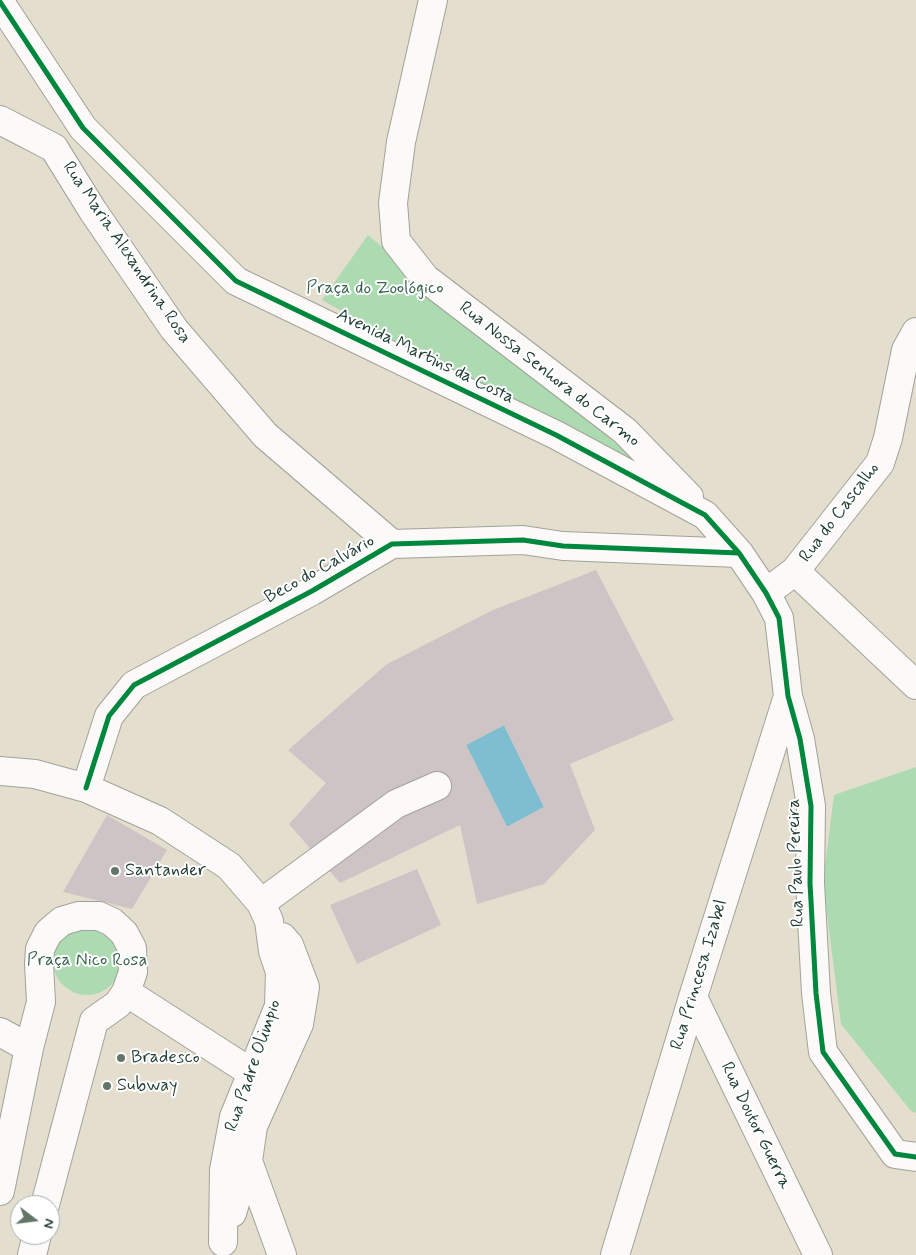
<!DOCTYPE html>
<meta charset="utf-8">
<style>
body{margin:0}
#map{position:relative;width:916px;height:1255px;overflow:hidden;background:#e4dece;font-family:Mynerve,sans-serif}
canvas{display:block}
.north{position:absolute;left:10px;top:1195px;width:50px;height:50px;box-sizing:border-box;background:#fff;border:1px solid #a5b1ae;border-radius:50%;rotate:105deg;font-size:14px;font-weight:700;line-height:20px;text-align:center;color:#1f3d34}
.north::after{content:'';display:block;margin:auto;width:18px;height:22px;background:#64756a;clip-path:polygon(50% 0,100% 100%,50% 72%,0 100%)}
</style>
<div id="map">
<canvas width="916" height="1255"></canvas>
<div class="north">N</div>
</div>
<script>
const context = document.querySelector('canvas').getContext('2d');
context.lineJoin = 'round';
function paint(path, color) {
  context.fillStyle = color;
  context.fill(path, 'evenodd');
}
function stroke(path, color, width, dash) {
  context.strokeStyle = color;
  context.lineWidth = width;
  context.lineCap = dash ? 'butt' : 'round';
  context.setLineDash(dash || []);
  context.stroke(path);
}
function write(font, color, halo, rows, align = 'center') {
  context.font = font + ' Mynerve,sans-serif';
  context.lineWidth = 4;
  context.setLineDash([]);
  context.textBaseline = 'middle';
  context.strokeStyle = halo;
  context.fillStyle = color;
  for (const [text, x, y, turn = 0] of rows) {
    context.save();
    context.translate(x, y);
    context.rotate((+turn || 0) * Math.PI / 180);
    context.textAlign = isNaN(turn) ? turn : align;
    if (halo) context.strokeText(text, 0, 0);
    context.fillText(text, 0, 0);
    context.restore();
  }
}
const green = new Path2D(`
 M368,235L645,468L415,352L322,300Z
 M916,767V1113L911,1111L841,1024L823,882L834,795Z
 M53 961a34 34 0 1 1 68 0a34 34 0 1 1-68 0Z`);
const water = new Path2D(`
 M504,725L544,807L507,827L466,745Z`);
const building = new Path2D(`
 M596,570L674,720L570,764L595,830L544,884L477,904L460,825L340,883L289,824L326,783L288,750L387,664L493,610ZM504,725L544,807L507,827L466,745Z
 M107,815L167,850L132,909L63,892Z
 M417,869L441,925L357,964L330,905Z`);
const minor = new Path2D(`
 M433,0L401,142L393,203L396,241L425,278L625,431L689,497
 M0,2L83,128L236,281L556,435L705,515L739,553L766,593L779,618L788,696L800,739L811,806L810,883L816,993L823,1052L895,1154L916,1157
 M0,120L54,148
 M54,148L93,211L174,329L265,435L392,544
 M795,571L916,685
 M766,593L795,571L880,463L888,438L906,350L916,332
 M0,771L35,774L86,788L160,821L229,866L261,903L269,921L273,951L280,972L279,1006L234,1117L224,1170L223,1242
 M86,788L109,716L134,685L312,591L392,544L523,540L563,546L739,553
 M261,903L396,804L437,786
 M126,992L252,1073
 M693,997L818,1255
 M0,1032L29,1048
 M248,1161L282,1255
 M0,1191L29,1048L41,1002L39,964L40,949L48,933L62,921L79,916H99L112,922L124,933L132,948L133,972L126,992L118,1004L94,1021L45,1205
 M232,1213L248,1161L253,1126L299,1024L305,987L289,945L282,937
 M32,1255L37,1235
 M615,1255L693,997L788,696`);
const cycleway = new Path2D(`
 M0,2L83,128L236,281L556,435L705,515L739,553L766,593L779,618L788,696L800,739L811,806L810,883L816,993L823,1052L895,1154L916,1157
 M86,788L109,716L134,685L312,591L392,544L523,540L563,546L739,553`);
const markers = [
 [115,871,5,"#64756a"],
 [121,1058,5,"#64756a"],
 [107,1086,5,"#64756a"]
];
const streetNames = [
 ["Rua Maria Alexandrina Rosa",126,253,56],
 ["Avenida Martins da Costa",425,357,26],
 ["Rua Nossa Senhora do Carmo",549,375,38],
 ["Rua do Cascalho",840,513,-53],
 ["Beco do Calvário",320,570,-29],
 ["Rua Paulo Pereira",797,863,-92],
 ["Rua Princesa Izabel",700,975,-73],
 ["Rua Padre Olimpio",254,1066,-71],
 ["Rua Doutor Guerra",755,1126,64]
];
const parkNames = [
 ["Praça do Zoológico",375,289],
 ["Praça Nico Rosa",87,961]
];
const poiNames = [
 ["Santander",125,871],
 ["Bradesco",131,1058],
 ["Subway",117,1086]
];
paint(green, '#acdab1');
paint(water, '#7fbdd1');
paint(building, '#cfc4c5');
stroke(minor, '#a2a298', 30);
stroke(minor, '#fbfaf8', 28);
stroke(cycleway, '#00873e', 5);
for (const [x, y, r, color] of markers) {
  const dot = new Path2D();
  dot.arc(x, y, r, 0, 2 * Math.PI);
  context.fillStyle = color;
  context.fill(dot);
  stroke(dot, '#fff', 2);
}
write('18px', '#1f3d34', '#fff', streetNames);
write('18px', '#37634e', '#fff', parkNames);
write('18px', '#1f3d34', '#fff', poiNames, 'left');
</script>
